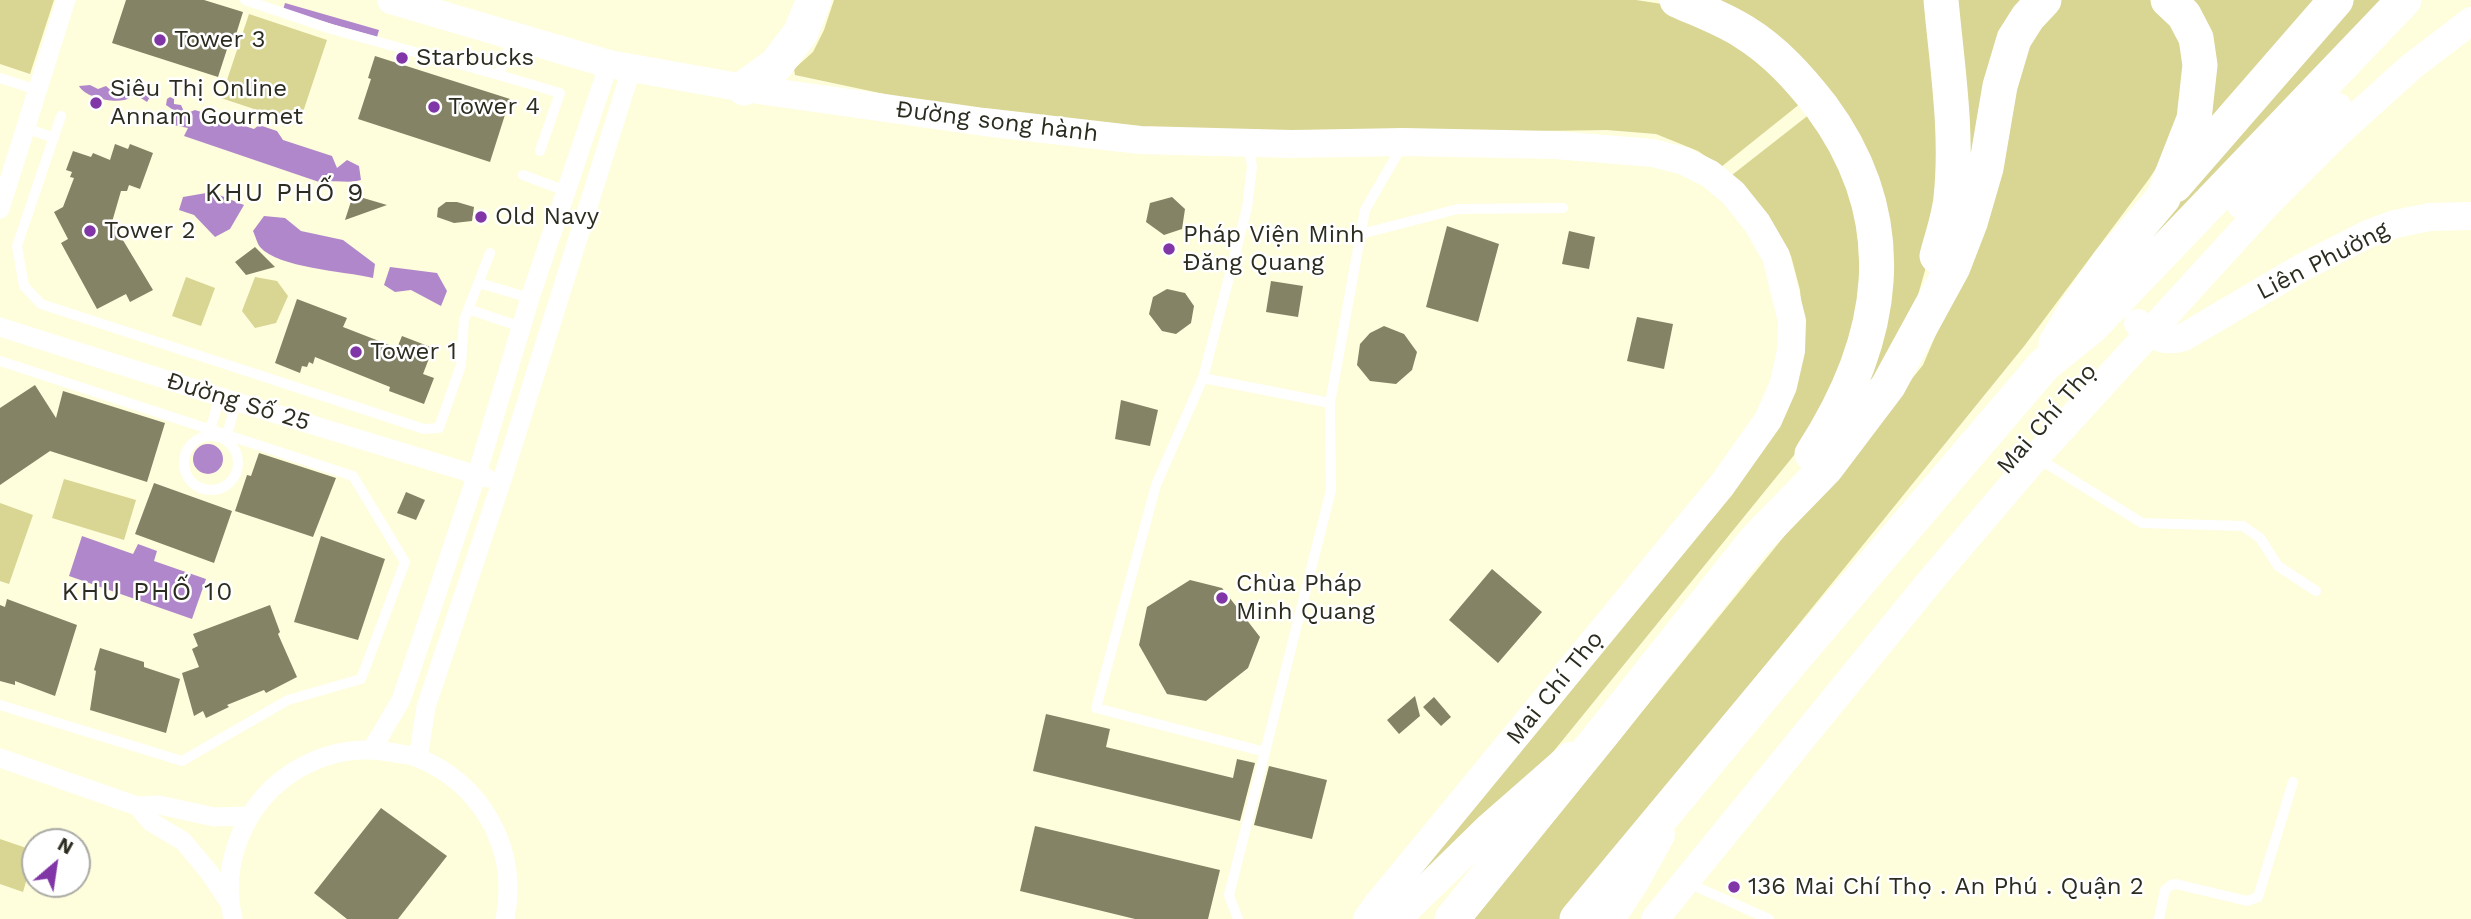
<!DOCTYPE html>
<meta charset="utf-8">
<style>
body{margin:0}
#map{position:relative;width:2471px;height:919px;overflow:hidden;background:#fefddc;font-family:"Work Sans",sans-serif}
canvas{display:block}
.north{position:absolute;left:21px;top:828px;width:70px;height:70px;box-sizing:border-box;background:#fff;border:2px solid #ababa6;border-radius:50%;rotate:29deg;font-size:19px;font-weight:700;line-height:28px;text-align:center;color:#2d2c20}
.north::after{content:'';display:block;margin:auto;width:24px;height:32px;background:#8136a7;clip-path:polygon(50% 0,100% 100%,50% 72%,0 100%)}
</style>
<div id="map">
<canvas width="2471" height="919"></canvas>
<div class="north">N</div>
</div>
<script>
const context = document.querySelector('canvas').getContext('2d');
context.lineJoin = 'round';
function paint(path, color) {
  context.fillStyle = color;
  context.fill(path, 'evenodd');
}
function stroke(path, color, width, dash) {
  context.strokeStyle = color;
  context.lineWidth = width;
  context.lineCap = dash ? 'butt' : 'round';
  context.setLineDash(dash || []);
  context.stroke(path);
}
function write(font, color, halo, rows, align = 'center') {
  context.font = font + ' "Work Sans",sans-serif';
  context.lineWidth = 5;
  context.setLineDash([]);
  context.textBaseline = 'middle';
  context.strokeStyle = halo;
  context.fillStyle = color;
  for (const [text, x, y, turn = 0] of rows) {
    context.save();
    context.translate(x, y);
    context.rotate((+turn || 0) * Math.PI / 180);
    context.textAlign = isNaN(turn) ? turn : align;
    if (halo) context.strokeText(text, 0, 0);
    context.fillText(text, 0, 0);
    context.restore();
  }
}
const green = new Path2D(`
 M0,0H54L30,74L0,64Z
 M834,0H1636L1662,4L1706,22L1806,99L1721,167L1698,151L1656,134L1607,130L1338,134L1131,127L955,109L795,75L794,69L813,52L824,30Z
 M1713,0H2021L1982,156L1926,267L1916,302L1861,400L1877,187Z
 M2055,0H2153L2187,51L2174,141L2149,179L2025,345L1560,919H1474L1923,365L1937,332L2013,61Z
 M2185,0H2318L2201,136Z
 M2354,0H2384L2127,274L2121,269L2259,103Z
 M249,14L327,40L299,124L221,98Z
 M1815,110L1855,187L1862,312L1808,438L1527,784L1394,906L1764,440L1803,325L1800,290L1791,256L1772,222L1732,175Z
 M186,277L215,288L201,326L172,316Z
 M255,277L277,281L288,296L276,323L255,328L242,311Z
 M64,479L136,500L124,540L52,518Z
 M0,503L33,515L9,584L0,581Z
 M0,839L35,851L23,892L0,884Z`);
const water = new Path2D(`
 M285,3L379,30L377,37L283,10Z
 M90,85L98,89L106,86L116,95L130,88L150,97L147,102L135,94C131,96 128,100 124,100C111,103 85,97 79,86Z
 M170,97L174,99V104L181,105L185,114L195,110L254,129L259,125L277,131L283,140L332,156L337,168L347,160L359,166L361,180C348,184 336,179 322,183L184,136L188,128L169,124L155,116L159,111L172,118L176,112L166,105L167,99Z
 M212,192L244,205L230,229L215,237L194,215L179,210L183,197Z
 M264,216L285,218L301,231L343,240L375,264L373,278C344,271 278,268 260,247C257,243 255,235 253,231Z
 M390,267L437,273L447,291L441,306L411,290L395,292L384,285Z
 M193 459a15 15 0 1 1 30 0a15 15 0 1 1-30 0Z
 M82,536L133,554L138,544L157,551L154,561L206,579L192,619L69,576Z`);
const building = new Path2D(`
 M126,0H204L243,12L233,44L229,43L218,77L112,43Z
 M375,56L510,99L490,162L358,119L371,79L368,78Z
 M115,144L128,149L130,144L153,153L140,189L129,185L127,191H121L112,222L153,290L130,302L126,294L97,309L61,243L68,239L54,212L63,207L74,178L70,177L72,172L66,170L73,151L91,157L93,153L110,160Z
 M353,195L387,205L345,220Z
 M1172,197L1185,209L1182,229L1164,235L1146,222L1150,203Z
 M446,202H457L474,207L472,221L454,223L437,217L438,208Z
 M1447,226L1499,244L1478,322L1426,307Z
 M1569,231L1595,237L1589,269L1562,264Z
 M255,247L275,267L246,275L235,262Z
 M1271,281L1303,286L1298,317L1266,312Z
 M1167,289L1185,293L1194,306L1191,323L1176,334L1162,331L1149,314L1153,297Z
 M297,299L347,318L343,327L397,348L402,336L433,348L423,374L434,378L424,404L389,391L390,387L315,357L313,364L309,362L307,367L302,366L300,373L275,363Z
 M1637,317L1673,324L1664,369L1627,361Z
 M1384,326L1404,334L1417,352L1412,370L1396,384L1370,381L1357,365L1360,344L1370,333Z
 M35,385L56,418L63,391L165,423L147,482L50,451L0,485V408Z
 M1121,400L1158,410L1150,446L1115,439Z
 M259,453L336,478L313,537L235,511L247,475L251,476Z
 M154,483L232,511L214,563L135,534Z
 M406,492L425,500L416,520L397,513Z
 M321,536L385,559L358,640L294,622Z
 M1492,569L1542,612L1498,663L1449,620Z
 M1190,580L1222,588L1260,637L1248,668L1206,701L1167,694L1139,645L1147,607Z
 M7,599L77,625L55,696L15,681V685L0,681V605L5,607Z
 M270,605L280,632L278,634L297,677L266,693L264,690L227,705L229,707L206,718L203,711L194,716L182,673L199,667L192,649L198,646L193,634Z
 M100,648L144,662V667L180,679L166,733L90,710L96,671L94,670Z
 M1415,696L1420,716L1399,734L1387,720Z
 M1434,697L1451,717L1441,726L1423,707Z
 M1046,714L1110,729L1106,747L1233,778L1237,759L1255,763L1240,821L1033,771Z
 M1269,766L1327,780L1312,839L1254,825Z
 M381,808L447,856L398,919H347L314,893Z
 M1035,826L1220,870L1208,919H1135L1020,891Z`);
const lane = new Path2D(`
 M245,0L331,29L499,75L512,39
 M499,75L560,93L540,151
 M0,78L37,90
 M61,116L17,246L24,286L41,304L424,429L439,428L461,365L464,320L490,253
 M26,128L54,138
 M1249,147L1252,167L1247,208L1203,378L1330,403
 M523,175L566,191
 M1361,234L1458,209L1563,208
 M479,283L530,298
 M468,309L521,327
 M0,361L353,476L405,562L361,679L288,700L182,761L0,705
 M1203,378L1156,485L1096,708L1265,752L1331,490L1330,403L1365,210L1402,146
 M210,430L220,397
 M227,435L236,402
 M184 463a27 27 0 1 1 54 0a27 27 0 1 1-54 0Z
 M2039,459L2142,523L2243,526L2260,538L2278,566L2316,591
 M1688,883L1769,919
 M1238,919L1229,895L1265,752
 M2159,919L2165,890L2171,885L2176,884L2247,901L2258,897L2293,782`);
const street = new Path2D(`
 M0,209L66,0
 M0,327L227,399L487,478
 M372,749L401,700L477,474L530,298L609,64
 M0,758L137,806L159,805L214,817L248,816
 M418,758L426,707L501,483L632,67
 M137,806L151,822L183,841L209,872L229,902
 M233,919C226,891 229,863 240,836C264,777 326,741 390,752C398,754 408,754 416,757C482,783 519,849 505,919`);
const secondary = new Path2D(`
 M391,0L609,64L744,88L984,122L1140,140L1292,144L1403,142L1555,145L1653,153L1684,161L1710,174L1733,193L1757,223L1776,256L1792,321L1791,351L1783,386L1768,420L1722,485L1377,905L1367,919
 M2241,205L2277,165L2338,107
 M2138,323C2153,337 2164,343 2184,337L2301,268L2368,234L2395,224L2430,217L2471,216
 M1655,919L1932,579L2036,457L2268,203L2338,133L2411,67L2471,21`);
const primary = new Path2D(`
 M1396,919L1489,828L1570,757
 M1610,919L1634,882L1660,835`);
const highway = new Path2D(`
 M1677,0C1699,10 1724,19 1744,32C1775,51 1799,78 1821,106C1906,221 1886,340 1812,454
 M744,88L776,65L801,32L814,0
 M2175,185L2336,0
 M1937,256C1942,237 1949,217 1951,198C1958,132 1947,66 1941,0
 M2056,343L2076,309L2109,262L2163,198L2194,119L2200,65L2196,38L2184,15L2168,0
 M1452,919L1606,729L1754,542L1826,468L1888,386L1953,267L1970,223L1986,168L2000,86L2014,39L2028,17L2044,0
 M1577,919L1794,658L2044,365L2091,327L2404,0`);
const markers = [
 [160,40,7,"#8136a7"],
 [402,58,7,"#8136a7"],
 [96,103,7,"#8136a7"],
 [434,107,7,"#8136a7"],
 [481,217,7,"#8136a7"],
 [90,231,7,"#8136a7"],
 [1169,249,7,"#8136a7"],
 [356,352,7,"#8136a7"],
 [1222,598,7,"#8136a7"],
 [1734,887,7,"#8136a7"]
];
const poiNames = [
 ["Tower 3",174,40],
 ["Starbucks",416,58],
 ["Siêu Thị Online",110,89],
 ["Annam Gourmet",110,117],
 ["Tower 4",448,107],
 ["Old Navy",495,217],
 ["Tower 2",104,231],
 ["Pháp Viện Minh",1183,235],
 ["Đăng Quang",1183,263],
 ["Tower 1",370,352],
 ["Chùa Pháp",1236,584],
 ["Minh Quang",1236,612],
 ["136 Mai Chí Thọ . An Phú . Quận 2",1748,887]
];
const streetNames = [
 ["Đường song hành",997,122,7],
 ["Liên Phường",2323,261,-27],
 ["Đường Số 25",238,402,17],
 ["Mai Chí Thọ",2047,419,-49],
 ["Mai Chí Thọ",1555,688,-51]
];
const neighbourhoodNames = [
 ["KHU PHỐ 9",285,193],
 ["KHU PHỐ 10",148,592]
];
paint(green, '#d9d592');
paint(water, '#b187cb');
paint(building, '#858366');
stroke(lane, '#fff', 10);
stroke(street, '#fff', 19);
stroke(secondary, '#fff', 28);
stroke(primary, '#fff', 30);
stroke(highway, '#fff', 35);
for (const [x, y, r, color] of markers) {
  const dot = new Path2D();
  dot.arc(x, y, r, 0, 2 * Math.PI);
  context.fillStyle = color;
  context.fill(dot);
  stroke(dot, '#fff', 2.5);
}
write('24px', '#2d2c20', '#fff', poiNames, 'left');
write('24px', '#2d2c20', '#fff', streetNames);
context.letterSpacing = '2px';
write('26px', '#2d2c20', '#fff', neighbourhoodNames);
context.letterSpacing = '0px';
</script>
